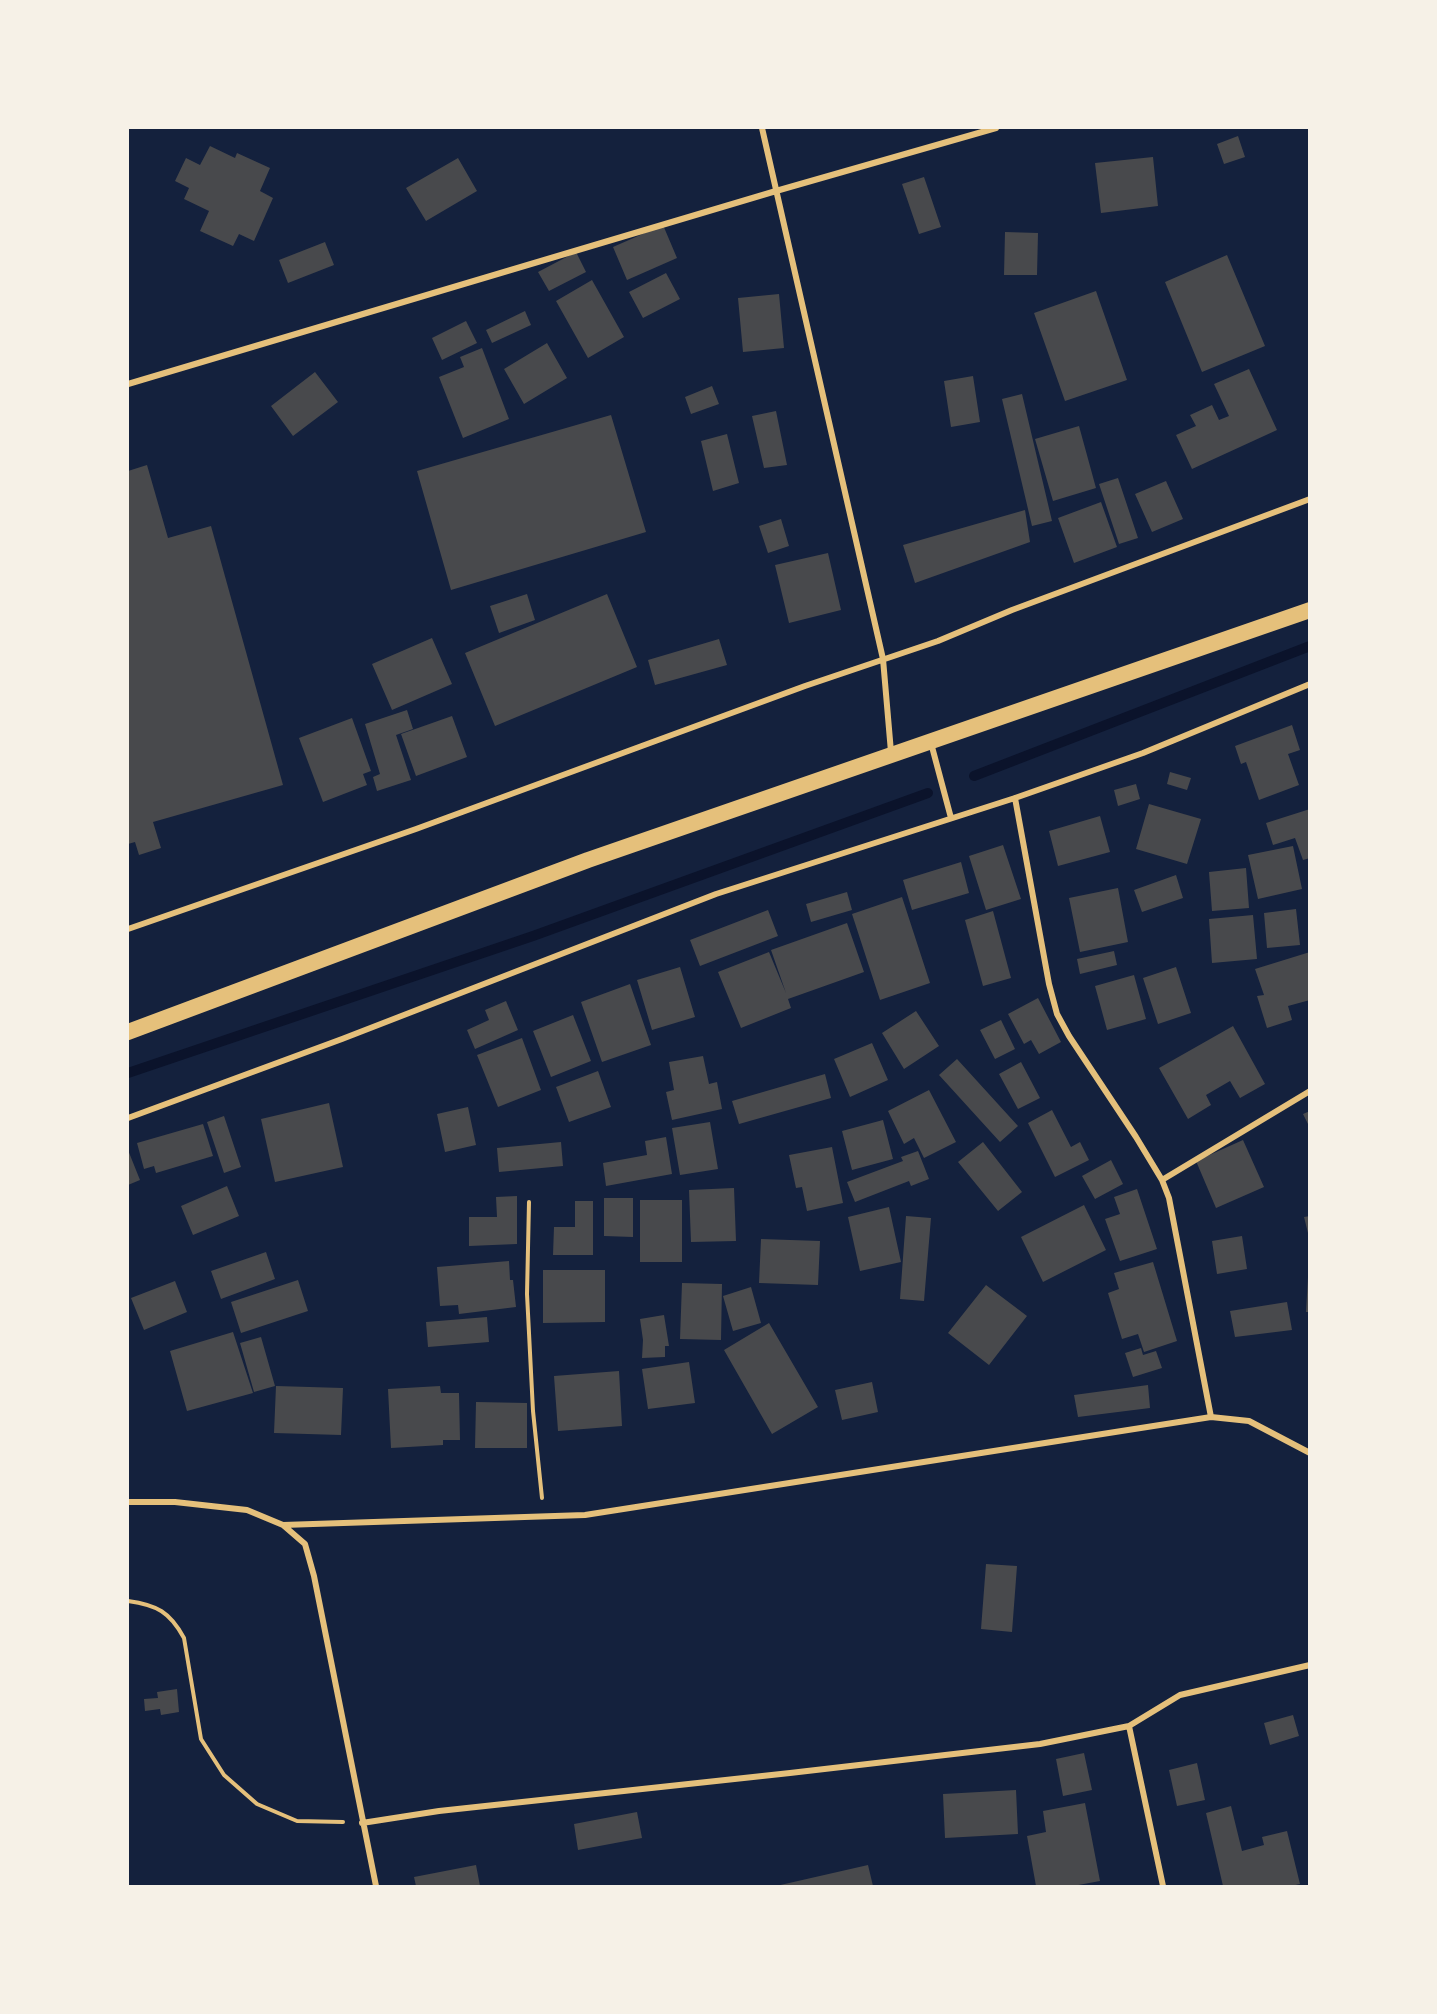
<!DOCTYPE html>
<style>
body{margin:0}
#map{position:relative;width:1437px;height:2014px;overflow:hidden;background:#14213d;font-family:Overpass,sans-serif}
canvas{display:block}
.frame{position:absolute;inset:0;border:129px solid #f6f1e7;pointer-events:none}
</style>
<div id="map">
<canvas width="1437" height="2014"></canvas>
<div class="frame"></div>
</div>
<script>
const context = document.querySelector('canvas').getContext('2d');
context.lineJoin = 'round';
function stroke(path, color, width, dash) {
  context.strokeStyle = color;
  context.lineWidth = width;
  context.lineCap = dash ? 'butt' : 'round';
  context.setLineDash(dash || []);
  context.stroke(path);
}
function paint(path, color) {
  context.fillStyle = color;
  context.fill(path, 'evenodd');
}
const stream = new Path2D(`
 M974,776L1310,646
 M128,1073L533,936L928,793`);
const building = new Path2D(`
 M1238,136L1245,157L1224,164L1217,144Z
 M210,146L235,158L237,153L270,168L260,191L273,198L254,241L239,234L233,246L200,231L209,211L184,199L189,188L175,181L186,158L200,165Z
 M1153,157L1158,206L1101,213L1095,163Z
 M458,158L477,191L426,221L406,188Z
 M924,177L941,227L919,234L902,184Z
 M663,225L677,258L627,280L613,247Z
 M1005,232L1038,233L1037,275H1004Z
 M325,242L334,265L288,283L279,260Z
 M576,252L586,272L549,291L538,272Z
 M1227,255L1265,346L1202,372L1165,282Z
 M666,273L680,299L643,318L629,292Z
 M592,280L624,337L588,358L556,301Z
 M1096,291L1127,380L1065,401L1034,313Z
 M779,294L784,348L743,352L738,298Z
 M525,311L531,325L492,343L486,330Z
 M466,321L477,343L442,360L432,338Z
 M547,343L567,378L524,404L504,369Z
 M482,348L509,419L463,438L439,377L464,367L460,357Z
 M1249,369L1277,430L1192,469L1176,435L1196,426L1190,415L1212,405L1219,420L1229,416L1214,384Z
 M315,372L338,402L293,436L271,406Z
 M973,376L980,422L951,427L944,381Z
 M712,386L719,404L691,414L685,397Z
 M1022,394L1052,521L1032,526L1002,399Z
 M776,411L787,465L764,468L752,416Z
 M611,415L646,532L451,590L417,471Z
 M1079,426L1096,488L1053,501L1035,439Z
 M727,434L739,483L713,491L701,441Z
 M147,465L168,538L211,526L283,785L153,822L161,848L139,855L135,842L128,844V471Z
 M1118,478L1138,538L1119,544L1099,484Z
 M1166,481L1183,519L1152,532L1135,494Z
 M1101,502L1117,547L1074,563L1058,518Z
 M1025,510L1030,542L915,583L903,545Z
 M781,519L789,546L768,553L759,526Z
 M828,553L841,610L789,623L775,565Z
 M527,594L535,620L499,633L490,606Z
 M607,594L637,667L495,726L465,653Z
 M432,638L452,684L392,710L372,664Z
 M719,639L727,665L655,685L648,660Z
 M407,710L413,729L396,735L411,780L377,791L373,777L380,774L365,724Z
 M452,716L467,757L416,776L401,734Z
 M352,718L371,771L363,774L367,785L323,802L299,738Z
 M1292,725L1300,750L1288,754L1299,785L1259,800L1246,762L1241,764L1235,746Z
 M1170,772L1191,778L1187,790L1167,784Z
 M1136,784L1140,799L1118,806L1114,790Z
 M1149,804L1201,819L1187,864L1136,849Z
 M1310,809V858L1303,860L1295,838L1273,845L1266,823Z
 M1100,816L1110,852L1058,866L1049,831Z
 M1003,845L1021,899L986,910L969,856Z
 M1293,846L1302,889L1258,899L1248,855Z
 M961,862L969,893L912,910L903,880Z
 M1246,868L1249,908L1212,911L1209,872Z
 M1176,875L1183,898L1142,912L1134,890Z
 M1118,888L1128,942L1080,952L1069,898Z
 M847,892L852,910L811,922L806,904Z
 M902,897L930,983L880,1000L852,914Z
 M1296,909L1300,945L1267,948L1264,913Z
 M768,910L778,936L700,966L690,940Z
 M993,911L1011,978L983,986L965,920Z
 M1253,915L1257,959L1212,963L1209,919Z
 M847,923L864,972L788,999L791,1008L741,1028L718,972L769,952L786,993L771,950Z
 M1114,951L1117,965L1080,974L1077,959Z
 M1310,952V1000L1288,1006L1292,1020L1267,1028L1257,996L1264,995L1255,969Z
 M680,967L695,1017L652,1030L637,980Z
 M1176,967L1191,1013L1158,1024L1143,978Z
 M1134,975L1146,1019L1107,1030L1095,986Z
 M630,984L651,1045L602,1062L581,1002Z
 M1038,998L1061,1042L1039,1054L1031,1040L1024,1044L1008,1014Z
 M506,1001L518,1030L475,1049L467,1030L489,1020L485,1010Z
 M916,1011L939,1046L904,1069L882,1033Z
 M573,1015L591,1061L551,1077L533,1031Z
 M1001,1020L1015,1049L995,1059L980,1030Z
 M1233,1026L1265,1084L1240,1098L1230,1081L1206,1095L1211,1105L1188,1119L1159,1068Z
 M522,1038L541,1090L498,1107L477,1055Z
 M872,1043L888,1080L850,1097L834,1059Z
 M703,1056L709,1084L717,1082L722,1109L672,1120L666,1092L674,1090L669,1062Z
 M957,1059L1018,1126L1000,1142L939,1075Z
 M1021,1062L1040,1098L1018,1109L999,1074Z
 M598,1071L611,1107L569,1122L556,1087Z
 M825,1074L831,1098L739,1124L732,1101Z
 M929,1090L956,1142L924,1158L914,1138L904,1144L888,1111Z
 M329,1103L343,1167L275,1182L261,1119Z
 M468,1107L476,1145L445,1152L437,1114Z
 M1052,1110L1071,1147L1080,1142L1089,1160L1055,1177L1028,1123Z
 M1310,1111V1128L1303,1114Z
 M224,1116L241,1167L224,1173L207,1122Z
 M883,1120L893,1159L852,1170L842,1131Z
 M710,1122L718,1169L680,1175L672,1128Z
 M203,1124L213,1156L156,1173L154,1166L144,1169L137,1143Z
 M666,1137L672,1174L606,1186L603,1163L647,1155L645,1141Z
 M1243,1140L1264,1187L1216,1208L1196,1161Z
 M561,1142L563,1166L499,1172L497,1148Z
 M983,1142L1022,1192L998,1211L958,1162Z
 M832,1147L843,1203L807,1211L802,1187L796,1188L789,1155Z
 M128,1150L140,1180L128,1185Z
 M918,1151L929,1179L911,1186L909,1181L855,1202L847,1182L903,1161L901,1157Z
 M1111,1160L1123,1184L1095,1199L1082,1176Z
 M227,1186L239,1216L193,1235L181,1206Z
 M734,1188L736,1241L691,1242L689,1190Z
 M1137,1189L1157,1249L1120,1261L1105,1219L1120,1214L1114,1197Z
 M517,1196V1244L469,1246V1217H497L496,1197Z
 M604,1198H633V1237L604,1236Z
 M640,1200H682V1262H640Z
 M575,1201H593V1255H553L554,1227H575Z
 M1084,1205L1106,1250L1043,1282L1021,1237Z
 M889,1207L901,1262L860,1271L848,1217Z
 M906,1216L931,1218L924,1301L900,1299Z
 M1310,1216V1237H1309L1304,1217Z
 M1242,1236L1247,1269L1217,1274L1212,1241Z
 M761,1239L820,1241L818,1285L759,1283Z
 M266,1252L275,1279L221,1299L211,1271Z
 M509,1261L510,1280H513L516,1307L459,1314L458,1305L440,1306L437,1267Z
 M1153,1262L1177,1341L1144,1352L1138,1334L1122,1339L1108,1293L1119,1289L1114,1273Z
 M543,1270H605V1322L543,1323Z
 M1308,1277H1310V1312H1306Z
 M298,1280L308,1311L241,1333L231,1302Z
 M175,1281L187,1312L144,1330L131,1298Z
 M682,1283L722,1284L721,1340L680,1339Z
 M986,1285L1027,1316L989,1365L948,1333Z
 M751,1287L761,1323L733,1331L723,1296Z
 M1287,1302L1292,1330L1235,1337L1230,1311Z
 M664,1315L669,1346H665V1357L642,1358L643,1340L640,1319Z
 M487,1317L489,1342L428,1347L426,1322Z
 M769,1323L818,1407L772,1434L724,1350Z
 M233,1332L253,1393L187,1411L170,1351Z
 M261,1337L275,1386L254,1392L240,1343Z
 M1141,1348L1143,1355L1156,1351L1162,1368L1133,1377L1125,1353Z
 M689,1362L695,1403L648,1409L642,1369Z
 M619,1371L622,1426L558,1431L554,1376Z
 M872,1382L878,1412L842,1420L835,1390Z
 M1148,1385L1150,1408L1078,1417L1074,1395Z
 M276,1386L343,1388L341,1435L274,1433Z
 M440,1386L441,1393H459L460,1440H443V1445L391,1448L388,1389Z
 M476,1402L527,1403V1448H475Z
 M986,1564L1017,1566L1012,1632L981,1629Z
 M177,1689L179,1712L161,1715L160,1709L145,1711L144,1699L158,1698L157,1692Z
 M1293,1715L1299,1736L1270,1745L1264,1723Z
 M1084,1753L1092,1790L1063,1796L1056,1759Z
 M1197,1763L1205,1800L1177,1806L1169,1770Z
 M1016,1790L1018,1834L945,1838L943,1794Z
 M1085,1803L1100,1881L1073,1886H1036L1027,1836L1046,1832L1043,1811Z
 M1231,1806L1242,1851L1264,1845L1262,1837L1287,1831L1300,1884L1291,1886H1223L1206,1813Z
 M637,1812L642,1838L578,1850L574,1824Z
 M476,1865L480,1886H416L414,1877Z
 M868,1865L873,1886H776Z`);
const path = new Path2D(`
 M529,1202L527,1294L533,1411L542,1498
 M128,1601C157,1605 170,1612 184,1638L201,1739L224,1775L257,1804L297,1821L343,1822`);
const minor = new Path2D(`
 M762,128L883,659L891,752
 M128,384L776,191L996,128
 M931,743L951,818
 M1015,798L1049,984L1057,1014L1069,1036L1136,1137L1162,1180L1169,1198L1211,1417
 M128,929L416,829L805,686L938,641L1012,610L1310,499
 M128,1118L342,1039L716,894L1015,798L1143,753L1310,684
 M1162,1180L1310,1091
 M128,1502H175L247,1510L283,1525L305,1544L314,1576L376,1886
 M283,1525L585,1515L1211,1417L1249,1421L1310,1453
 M1129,1726L1163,1886
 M362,1823L439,1811L790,1773L1040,1744L1129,1726L1180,1695L1310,1665`);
const trunk = new Path2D(`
 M128,1032L588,860L1310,610`);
stroke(stream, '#0b132b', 10);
paint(building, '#48494c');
stroke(path, '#e5c07b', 4);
stroke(minor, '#e5c07b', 6);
stroke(trunk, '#e5c07b', 16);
</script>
